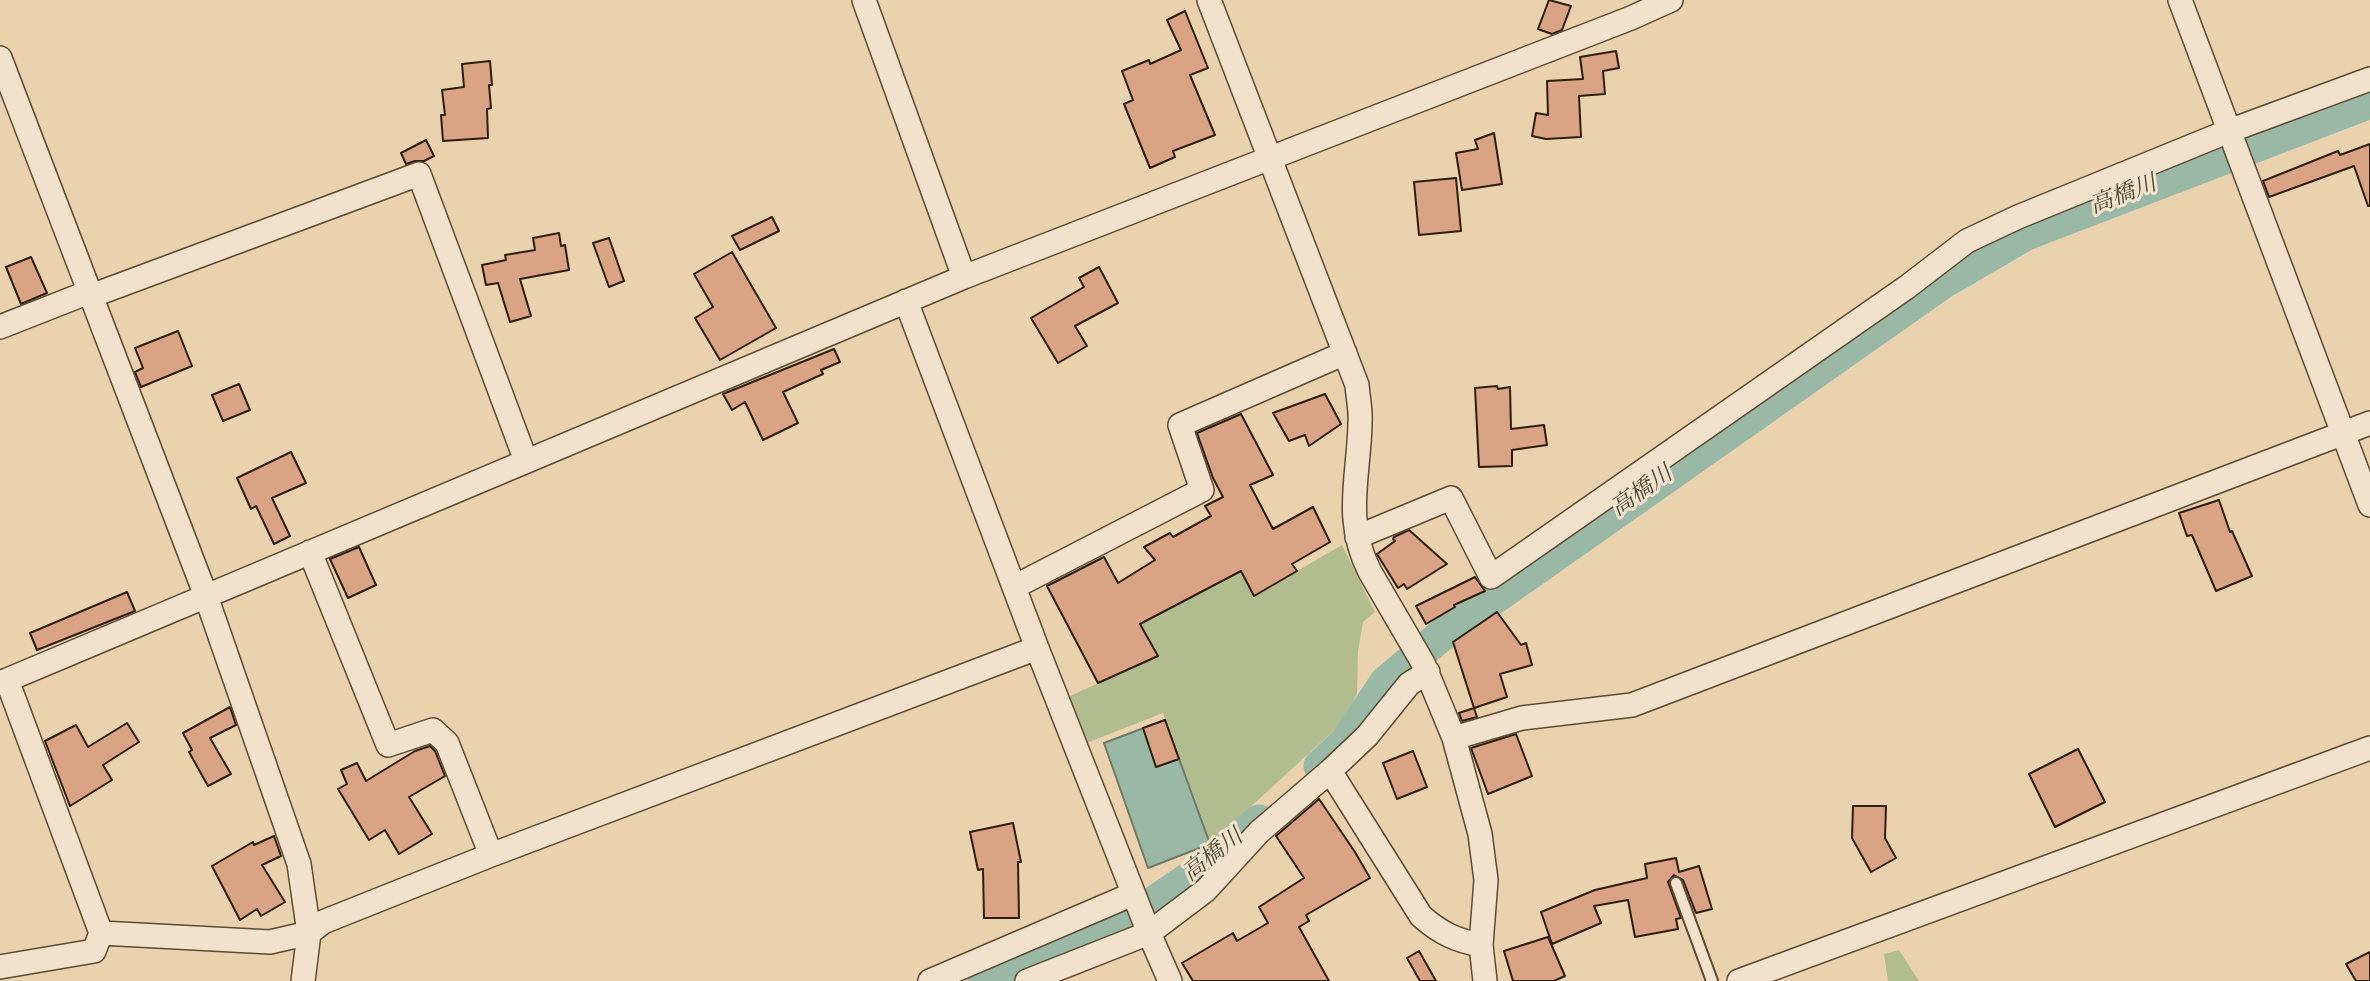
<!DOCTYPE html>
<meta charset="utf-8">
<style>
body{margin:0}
canvas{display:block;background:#ebd2af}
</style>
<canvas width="2370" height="981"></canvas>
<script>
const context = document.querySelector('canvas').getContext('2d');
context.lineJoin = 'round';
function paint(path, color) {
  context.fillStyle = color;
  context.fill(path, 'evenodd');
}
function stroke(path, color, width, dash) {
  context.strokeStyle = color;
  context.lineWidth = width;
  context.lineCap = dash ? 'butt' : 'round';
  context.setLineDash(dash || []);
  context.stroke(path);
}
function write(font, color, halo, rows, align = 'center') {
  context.font = font + ' Vollkorn,"Noto Serif JP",serif';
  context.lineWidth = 6;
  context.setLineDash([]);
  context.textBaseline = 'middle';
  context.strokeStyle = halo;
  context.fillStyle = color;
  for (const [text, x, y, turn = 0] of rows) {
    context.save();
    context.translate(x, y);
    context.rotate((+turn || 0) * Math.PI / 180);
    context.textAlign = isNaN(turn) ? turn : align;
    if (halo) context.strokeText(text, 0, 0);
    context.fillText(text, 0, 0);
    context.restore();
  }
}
const green = new Path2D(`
 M1342,545L1375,612L1363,622L1358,651L1357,694L1342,723L1210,844L1163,713L1084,744L1070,696L1158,656L1140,624L1241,571L1254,596Z
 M1899,950L1919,981H1888L1884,954Z`);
const water = new Path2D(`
 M1165,720L1210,844L1148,868L1104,743Z`);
const river = new Path2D(`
 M1320,766L1346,742L1386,682L1443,634L1942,283L2026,234L2370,102
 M984,981L1118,927L1216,860L1259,821`);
const building = new Path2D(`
 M1549,0L1571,6L1562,30L1552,34L1538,29Z
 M1185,11L1208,68L1190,75L1215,135L1173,151L1175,157L1150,168L1124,104L1133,100L1122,71L1149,60L1150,64L1181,50L1167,20Z
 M1616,51L1619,68L1603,71L1605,94L1579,96L1581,137L1546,139L1532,136L1536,113L1548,115L1547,81L1583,79L1580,57Z
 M490,61L492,85H489L491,108L487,109L488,138L443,141L441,115H445L442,90L464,87L462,64Z
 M1494,133L1502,184L1462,190L1456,153L1478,149L1475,140Z
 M426,140L434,156L424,161H415L406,164L401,153Z
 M2370,144V206H2368L2354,166L2269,197L2263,181L2338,151L2340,155Z
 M1456,178L1461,231L1419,235L1414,182Z
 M772,217L779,231L740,250L732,236Z
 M559,233L561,246L565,245L569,270L520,279L531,316L510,322L498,283L486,285L482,265L506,260L505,255L535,250L533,238Z
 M609,238L624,281L609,287L593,243Z
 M732,252L776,328L720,360L695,318L713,307L694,274Z
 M31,257L47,293L21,304L6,267Z
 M1099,267L1118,303L1075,326L1087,346L1058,363L1031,318L1084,287L1079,278Z
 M178,331L192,366L141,387L135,372L143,368L135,348Z
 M834,349L840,362L821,370L823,374L783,392L798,423L763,440L745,402L732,410L723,394Z
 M239,384L250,410L223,421L212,395Z
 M1497,386L1498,389L1510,387L1511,429L1544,425L1547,445L1512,450V466L1479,467L1475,388Z
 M1325,394L1341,424L1309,446L1305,435L1289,441L1273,413Z
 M1241,414L1273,475L1250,485L1273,529L1313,507L1330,542L1292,564L1297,571L1254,596L1241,571L1140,624L1158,656L1098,683L1047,586L1104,557L1118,583L1155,560L1144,547L1170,533L1173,537L1211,516L1205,506L1223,497L1213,478L1197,433Z
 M291,452L306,483L272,498L290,536L274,544L256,506L251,509L237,478Z
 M2219,500L2230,532L2232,531L2252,576L2216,591L2192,535L2187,536L2179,513Z
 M1409,530L1447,564L1407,589L1404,584L1398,588L1377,554L1395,541L1393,539L1394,537Z
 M359,547L376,585L348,598L330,559Z
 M1475,577L1485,591L1454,605L1455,607L1426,624L1416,606Z
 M127,592L135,611L37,650L30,633Z
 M1497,612L1521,645L1526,643L1532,665L1500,674L1507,697L1474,708L1453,642Z
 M230,707L236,725L210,738L231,774L208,786L189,752L192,750L183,733Z
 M1474,708L1477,717L1462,721L1459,713Z
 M1165,720L1179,759L1156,767L1143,728Z
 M127,723L139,742L103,765L112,780L70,806L45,741L76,725L88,747Z
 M1516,734L1532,776L1488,794L1471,748Z
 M430,746L435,751L445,776L409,797L432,834L399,854L385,830L369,840L338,789L347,784L341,770L357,763L366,781L415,751Z
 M2078,749L2105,802L2055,827L2029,774Z
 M1413,751L1427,787L1397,799L1383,763Z
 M1319,799L1355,852L1370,878L1306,915L1309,921L1299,927L1329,981H1193L1182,963L1233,933L1237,941L1268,923L1259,907L1304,878L1276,836Z
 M1853,806H1886L1885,838L1896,858L1871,872L1852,838Z
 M1013,823L1021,862H1018L1019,918H984L983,869L978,870L970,832Z
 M274,836L281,856L262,865L285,902L261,916L257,909L240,920L212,866L253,842L254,845Z
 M1676,858L1679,872L1699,866L1712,909L1696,913L1683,880L1674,875L1668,882L1681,918L1676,919L1678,929L1635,937L1628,900L1594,906L1601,923L1552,944L1541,912L1595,890L1647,878L1645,864Z
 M1548,937L1565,976L1554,981H1513L1504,951Z
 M1419,951L1436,981H1420L1407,958Z
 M2370,952V981H2356L2346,964Z`);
const lane = new Path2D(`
 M1676,883L1712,981`);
const street = new Path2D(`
 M864,0L964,277
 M1209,0L1357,385C1358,398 1361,411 1360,423C1359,477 1343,520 1370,572L1423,663L1454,738L1480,834L1486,880L1481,945L1485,981
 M2180,0L2370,505
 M0,58L206,596L299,864L309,933L303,981
 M91,296L419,174L526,461
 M906,301L1037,648L1149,933L1170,981
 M0,327L89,292
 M1357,537L1451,498L1491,577L1907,287L1967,241L2018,217L2229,131L2370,79
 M310,552L388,745L433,730L447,743L491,855
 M1014,587L1202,490L1180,425L1345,353
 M7,680L101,933L270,942L309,933L323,922L491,855L1037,648
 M0,683L964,277L1631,18L1671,0
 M1454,738L1522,718L1632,705L2370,423
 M1330,771L1421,916C1440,933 1457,941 1481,945
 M0,967L94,951L101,933
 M930,981L1133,894
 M1027,981L1149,933L1206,890L1259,832L1330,771L1367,736L1409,684L1428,672
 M1739,981L2370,748`);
const waterNames = [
 ["高橋川",2124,197,-21],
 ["高橋川",1643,493,-35],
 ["高橋川",1214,857,-38]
];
paint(green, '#b2bd8f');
paint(water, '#99b8a6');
stroke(water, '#6e7a67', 2);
stroke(river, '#99b8a6', 33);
paint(building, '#dba386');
stroke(building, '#2d1e08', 2);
stroke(lane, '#5c4b32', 14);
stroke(street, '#5c4b32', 26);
stroke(lane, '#f2e2cb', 10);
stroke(street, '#f2e2cb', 23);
write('italic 23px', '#4d4c37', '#f2e2cb', waterNames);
</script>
